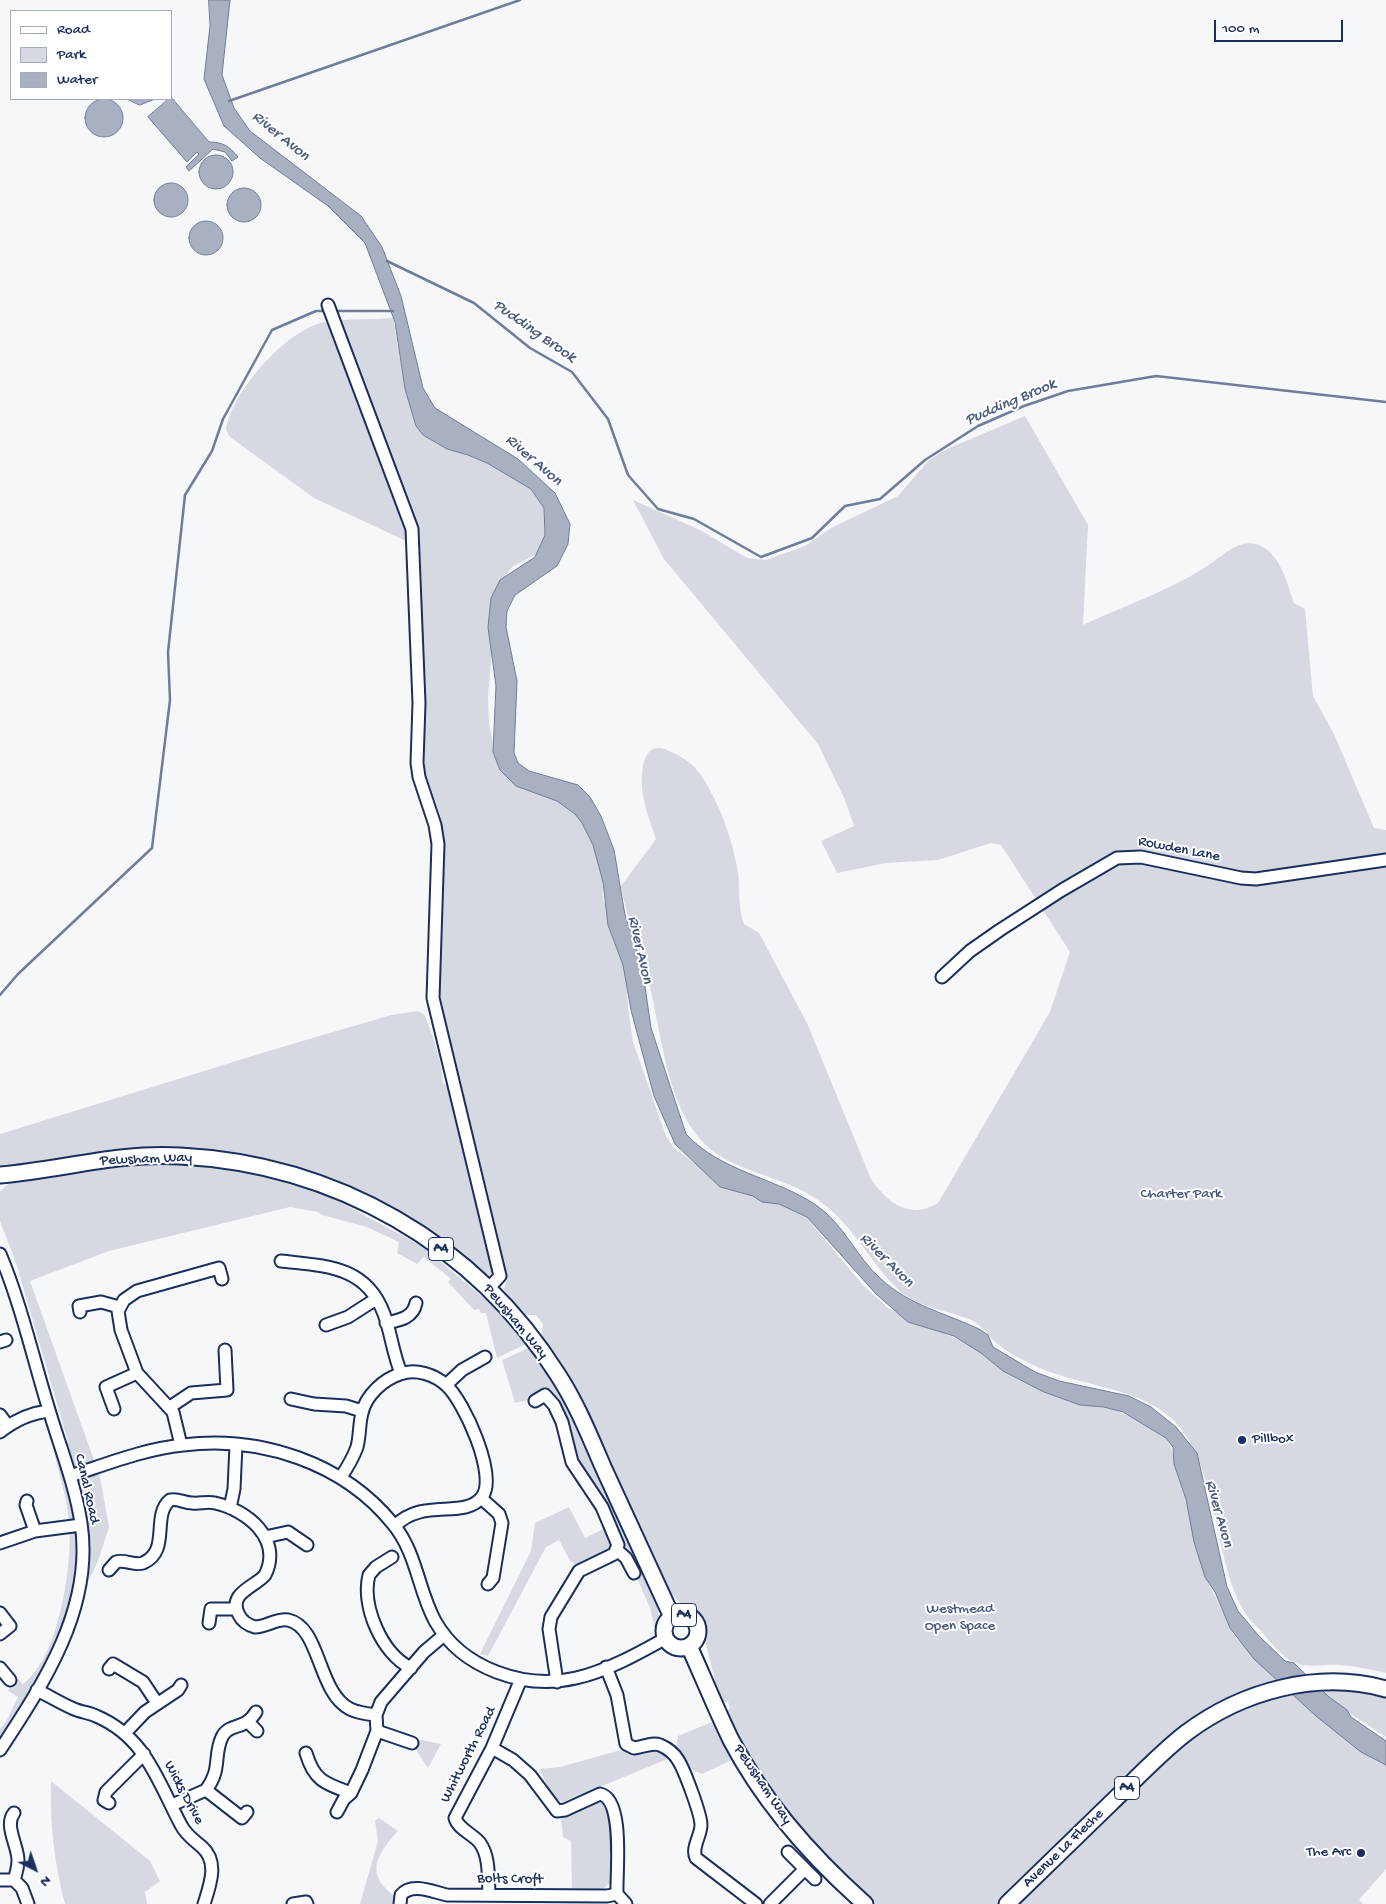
<!DOCTYPE html>
<style>
body{margin:0}
#map{position:relative;width:1386px;height:1904px;overflow:hidden;background:#f6f7f9;font-family:"Gochi Hand",sans-serif}
canvas{display:block}
.legend{position:absolute;left:10px;top:10px;width:162px;height:90px;box-sizing:border-box;background:#fff;border:1px solid #a4acbf;margin:0;padding:6px 9px;list-style:none;font-size:15px;color:#1b2f5e}
.legend li{display:flex;align-items:center;gap:10px;height:25px}
.legend b{width:25px;border:1px solid #a4acbf}
.north{position:absolute;left:10px;top:1844px;width:50px;height:50px;-webkit-text-stroke:4px #fff;paint-order:stroke;rotate:139deg;font-size:14px;font-weight:700;line-height:20px;text-align:center;color:#1b2f5e}
.north::after{content:'';display:block;margin:auto;width:18px;height:22px;background:#1b2f5e;clip-path:polygon(50% 0,100% 100%,50% 72%,0 100%)}
.scale{position:absolute;left:1214px;top:20px;width:129px;height:22px;box-sizing:border-box;border:2px solid #1b2f5e;border-top:0;padding-left:6px;font-size:15px;line-height:18px;white-space:nowrap;color:#1b2f5e;-webkit-text-stroke:4px #fff;paint-order:stroke}
</style>
<div id="map">
<canvas width="1386" height="1904"></canvas>
<ul class="legend">
<li><b style="height:6px;background:#fff"></b>Road</li>
<li><b style="height:14px;background:#d6d9e2"></b>Park</li>
<li><b style="height:14px;background:#a9b0c1"></b>Water</li>
</ul>
<div class="north">N</div>
<div class="scale">100 m</div>
</div>
<script>
const context = document.querySelector('canvas').getContext('2d');
context.lineJoin = 'round';
function paint(path, color) {
  context.fillStyle = color;
  context.fill(path, 'evenodd');
}
function stroke(path, color, width, dash) {
  context.strokeStyle = color;
  context.lineWidth = width;
  context.lineCap = dash ? 'butt' : 'round';
  context.setLineDash(dash || []);
  context.stroke(path);
}
function write(font, color, halo, rows, align = 'center') {
  context.font = font + ' "Gochi Hand",sans-serif';
  context.lineWidth = 4;
  context.setLineDash([]);
  context.textBaseline = 'middle';
  context.strokeStyle = halo;
  context.fillStyle = color;
  for (const [text, x, y, turn = 0] of rows) {
    context.save();
    context.translate(x, y);
    context.rotate((+turn || 0) * Math.PI / 180);
    context.textAlign = isNaN(turn) ? turn : align;
    if (halo) context.strokeText(text, 0, 0);
    context.fillText(text, 0, 0);
    context.restore();
  }
}
const green = new Path2D(`
 M393,318L405,389L416,426L423,435L447,449L468,455L487,463L531,489L544,508L545,535L537,554L512,567L497,588L488,698L489,723L495,755L589,816L601,845L603,899L625,958L628,1007L633,1042L666,1136L674,1148L693,1162L721,1177L793,1207L807,1218L862,1284L888,1308L1157,1429L1165,1435L1171,1448L1195,1530L1203,1572L1235,1637L1315,1708L1386,1758V1869L1359,1900L1363,1904H876C813,1850 761,1792 727,1716V1711L730,1708L728,1702H724L719,1697L701,1624L694,1611L683,1606L671,1593L574,1385L541,1336L543,1324L536,1315H525L504,1290L507,1279L436,998L444,862V834L439,811L425,771L419,547L314,498L230,437L226,430C231,393 286,329 325,322C346,318 371,320 393,318Z
 M1025,416L1088,525L1083,625C1126,605 1174,589 1213,562C1225,553 1240,540 1256,544C1280,551 1287,583 1294,603L1305,609L1313,696L1333,732L1374,828L1386,830V1673C1370,1669 1355,1666 1339,1665C1323,1664 1305,1669 1291,1661C1280,1654 1269,1641 1261,1631C1254,1624 1246,1616 1242,1608C1212,1551 1218,1461 1171,1418C1134,1385 1074,1386 1031,1364C1018,1358 1006,1351 995,1342C988,1335 982,1326 973,1321C950,1310 921,1309 901,1292C871,1265 855,1227 821,1202C790,1179 749,1175 717,1154C664,1118 663,1029 646,972C638,943 626,916 621,886L656,839C651,824 645,809 643,795C640,777 641,739 667,750C683,757 694,764 703,778C720,806 731,835 737,867C741,886 737,906 744,924L759,933L807,1023L871,1179C887,1203 911,1220 938,1203L1050,1012L1070,952L1001,845L991,843L938,860L886,863L837,873L821,841L854,826L845,800L818,744L664,559L633,500L700,530L747,558L766,560L805,546L831,528L898,496L929,460L947,449Z
 M418,1011L425,1015C433,1038 442,1060 443,1084L451,1083L495,1266L488,1279L419,1226L211,1154L0,1170V1134L272,1050L391,1015Z
 M179,1161L214,1164L312,1187L422,1246L498,1310L526,1344L497,1358L486,1313H481L479,1309L474,1310L448,1282L451,1279L424,1257L417,1264L397,1253L399,1242L367,1227L322,1215L318,1212L290,1207L109,1251L30,1281L100,1477L109,1527L98,1561L50,1660L0,1744V1729L6,1722L18,1697L8,1691L17,1678L23,1684C59,1657 73,1565 69,1522C67,1497 58,1471 53,1447L68,1441L16,1263L0,1221V1191L12,1181L124,1163Z
 M531,1347C587,1424 619,1517 657,1603L660,1624L656,1633L650,1608L622,1543L578,1565L570,1561L559,1540L546,1547L488,1656L480,1654L531,1551L535,1523L569,1507L585,1538L613,1524L577,1465L551,1395L515,1403L502,1360Z
 M1346,1689L1386,1696V1737L1331,1701L1321,1691Z
 M712,1722L732,1760L702,1774L690,1769L676,1748L678,1736Z
 M422,1740L441,1744L428,1768L414,1747L417,1741Z
 M621,1750L632,1756L651,1750L670,1758L563,1802L554,1798L539,1769L560,1767Z
 M51,1781L150,1861L160,1881L145,1892L147,1904H65C54,1860 50,1826 51,1781Z
 M604,1799L615,1825L612,1881L603,1889L572,1888L571,1841L563,1837L561,1818Z
 M379,1818L398,1831C376,1855 364,1875 396,1897V1904H360L378,1841L375,1821Z`);
const water = new Path2D(`
 M209,0H230L222,75L234,108L250,131L361,216L382,247L401,296L423,388L435,408L518,459L555,493L570,524L568,544L557,566L515,595L507,611L506,627L517,681L514,753L518,763L529,771L578,785L590,797L601,816L614,850L625,915L642,966L651,1028L686,1134C721,1172 774,1177 816,1205C844,1224 856,1257 881,1279C909,1305 945,1313 979,1329L988,1335L993,1347L1035,1372L1059,1381L1129,1396L1151,1407L1176,1427L1197,1453L1227,1587L1238,1611L1258,1635L1285,1661L1294,1663L1329,1697L1347,1710L1351,1717L1386,1741V1765L1361,1752L1316,1716L1254,1659L1230,1628L1215,1592L1205,1577L1194,1542L1186,1499L1174,1464L1173,1447L1166,1438L1123,1412L1104,1407L1080,1405L1044,1392L1003,1371L981,1353L954,1336L908,1322L876,1294L807,1217L779,1204L762,1202L753,1196L720,1187L675,1144L654,1096L647,1070L631,1010L623,965L608,925L603,882L593,845L582,823L575,814L557,801L516,786L500,770L493,752L496,686L488,627L491,598L500,580L535,557L545,535L544,508L531,489L487,463L468,455L447,449L423,435L416,426L405,389L395,322L365,243L328,206L260,158L224,126L204,79L210,26Z
 M171,97L209,142C223,142 229,146 238,157L232,161L225,152L213,149L189,171L186,167L199,154L197,152L187,162L148,117Z
 M85 118a19 19 0 1 1 38 0a19 19 0 1 1-38 0Z
 M127,99H155L140,105Z
 M199 172a17 17 0 1 1 34 0a17 17 0 1 1-34 0Z
 M154 200a17 17 0 1 1 34 0a17 17 0 1 1-34 0Z
 M227 205a17 17 0 1 1 34 0a17 17 0 1 1-34 0Z
 M189 238a17 17 0 1 1 34 0a17 17 0 1 1-34 0Z`);
const stream = new Path2D(`
 M229,101L520,0
 M387,261L474,303L530,348L572,372L608,419L628,475L658,509L694,519L761,557L812,538L845,506L880,499L925,460L978,426L1024,406L1068,391L1156,376L1386,402
 M334,311H393
 M0,995L18,974L152,848L170,700L168,652L185,495L212,451L223,419L272,330L316,311H326`);
const minor = new Path2D(`
 M328,305L412,529L419,703L417,763L419,777L435,825L438,844L433,998L500,1276L489,1288
 M942,977L970,951L1000,930L1062,890L1117,858L1141,857L1241,878L1256,879L1386,860
 M0,1254C21,1304 33,1358 49,1410C60,1447 75,1484 81,1523C94,1607 44,1683 0,1750
 M281,1261C324,1266 366,1265 384,1314C391,1333 393,1354 401,1373
 M80,1312L79,1306L101,1302L119,1307
 M386,1323C400,1320 413,1318 416,1303
 M326,1325L348,1317L376,1299
 M0,1342L6,1340
 M446,1385L462,1370L485,1357
 M291,1399L314,1404L346,1406L362,1411
 M535,1401L545,1395L554,1405L562,1422L572,1462L602,1507L618,1545L614,1554L579,1571L551,1617L549,1629L557,1682
 M170,1407L191,1393L227,1390L225,1350
 M114,1409L106,1387L137,1373
 M0,1415L8,1426
 M0,1432C15,1420 30,1413 49,1411
 M181,1445L173,1412L137,1373L121,1330L118,1311L124,1300L137,1291L219,1268L222,1279
 M70,1476C107,1464 144,1449 183,1445C260,1435 344,1463 393,1524C417,1553 418,1590 435,1621C462,1669 525,1690 576,1678C607,1671 639,1653 666,1638
 M341,1477C347,1468 353,1458 357,1447C360,1436 359,1424 362,1413C366,1395 384,1379 400,1374C416,1368 435,1375 446,1385C464,1401 498,1476 482,1497C464,1520 423,1497 395,1526
 M481,1498L499,1514L502,1523L493,1578L488,1584
 M27,1501L26,1505L35,1531
 M230,1508L234,1489L236,1445
 M265,1537L288,1532L307,1545
 M0,1543L35,1531L81,1525
 M617,1550L626,1558L634,1573
 M392,1557L376,1567L369,1575C361,1606 382,1654 411,1668
 M109,1570L116,1562C125,1559 134,1566 143,1563C171,1551 151,1516 170,1500C178,1498 184,1503 192,1503C200,1504 207,1501 215,1503C247,1510 283,1539 265,1575C255,1587 227,1593 239,1615C242,1621 248,1625 255,1627C266,1627 277,1618 288,1620C321,1627 317,1692 350,1709C358,1713 367,1714 376,1715
 M0,1613L10,1626L0,1634
 M209,1623L211,1609H236
 M606,1667L617,1695L626,1744L634,1748C643,1747 652,1742 660,1745C667,1748 674,1753 678,1760C684,1769 701,1814 701,1825C701,1836 691,1848 696,1858L756,1904
 M0,1668L10,1680
 M109,1669L113,1664L143,1682L157,1703
 M37,1690C49,1696 62,1704 74,1709C81,1712 90,1713 96,1716C146,1737 158,1782 181,1825C186,1835 194,1840 202,1847C219,1862 210,1885 204,1904
 M248,1722L257,1731
 M377,1731L412,1743
 M125,1733L145,1712L178,1690L181,1685
 M492,1748L513,1760L530,1775L557,1811L565,1810L600,1794C625,1799 616,1874 617,1894
 M306,1753C314,1781 326,1784 351,1793
 M206,1790C222,1769 213,1756 222,1737C228,1725 240,1728 248,1721C251,1719 254,1715 256,1712
 M109,1803L104,1800L106,1792L144,1754
 M172,1805L206,1790L242,1818L247,1812
 M337,1812L344,1799L351,1793L362,1770L377,1731L376,1715L381,1702L424,1652L444,1635
 M805,1869L815,1879
 M0,1880H14C16,1874 18,1868 18,1860C18,1846 4,1825 14,1813
 M14,1880L22,1888L28,1904
 M489,1894C488,1878 490,1857 480,1843C473,1834 458,1829 455,1818L492,1748L521,1679
 M293,1904L306,1902L307,1904
 M400,1904L401,1895C412,1882 433,1892 447,1895L607,1896L617,1894L626,1904
 M770,1904L805,1869L788,1852`);
const major = new Path2D(`
 M0,1175C60,1170 120,1152 180,1156C335,1164 475,1243 558,1375C577,1404 590,1437 604,1469C627,1518 649,1568 672,1617
 M664 1631a17 17 0 1 1 34 0a17 17 0 1 1-34 0Z
 M689,1646C703,1677 716,1709 731,1740C764,1803 812,1857 865,1904
 M1007,1904C1042,1870 1076,1837 1111,1803C1135,1780 1159,1754 1186,1733C1242,1691 1317,1670 1386,1689`);
const markers = [
 [1242,1440,5,"#1b2f5e"],
 [1361,1853,5,"#1b2f5e"]
];
const shields = [
 [441,1249,25],
 [684,1615,25],
 [1127,1788,25]
];
const shieldNames = [
 ["A4",441,1249],
 ["A4",684,1615],
 ["A4",1127,1788]
];
const streetNames = [
 ["Rowden Lane",1179,850,11],
 ["Pewsham Way",146,1160,-2],
 ["Pewsham Way",515,1322,50],
 ["Canal Road",86,1489,77],
 ["Whitworth Road",469,1755,-63],
 ["Pewsham Way",762,1785,56],
 ["Wicks Drive",183,1793,62],
 ["Avenue La Fleche",1064,1849,-44],
 ["Bolts Croft",510,1880,1]
];
const parkNames = [
 ["Charter Park",1181,1195],
 ["Westmead",960,1610],
 ["Open Space",960,1627]
];
const poiNames = [
 ["Pillbox",1252,1440],
 ["The Arc",1351,1853,"right"]
];
const waterNames = [
 ["River Avon",280,137,39],
 ["Pudding Brook",534,332,35],
 ["Pudding Brook",1011,403,-23],
 ["River Avon",533,461,41],
 ["River Avon",639,950,77],
 ["River Avon",886,1261,45],
 ["River Avon",1218,1514,74]
];
paint(green, '#d6d9e2');
paint(water, '#a9b0c1');
stroke(water, '#707c99', 1);
stroke(stream, '#707c99', 2.5);
stroke(minor, '#1b2f5e', 15);
stroke(major, '#1b2f5e', 19);
stroke(minor, '#fff', 11);
stroke(major, '#fff', 15);
for (const [x, y, r, color] of markers) {
  const dot = new Path2D();
  dot.arc(x, y, r, 0, 2 * Math.PI);
  context.fillStyle = color;
  context.fill(dot);
  stroke(dot, '#fff', 2);
}
for (const [x, y, w] of shields) {
  const box = new Path2D();
  box.roundRect(x - w / 2, y - 11.5, w, 23, 4);
  context.fillStyle = '#fff';
  context.fill(box);
  stroke(box, '#1b2f5e', 1);
}
write('bold 14px', '#1b2f5e', null, shieldNames);
write('15px', '#1b2f5e', '#fff', streetNames);
write('15px', '#4a5a7f', '#fff', parkNames);
write('15px', '#1b2f5e', '#fff', poiNames, 'left');
write('italic 16px', '#4d5c81', '#fff', waterNames);
</script>
